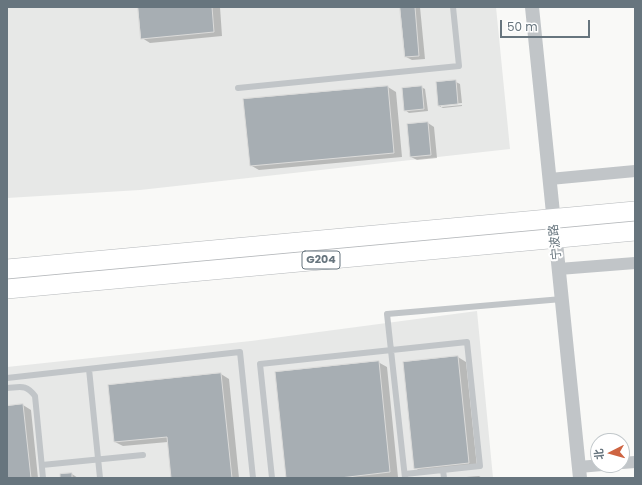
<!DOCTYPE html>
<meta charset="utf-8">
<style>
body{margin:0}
#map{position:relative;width:642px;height:485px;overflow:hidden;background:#f9f9f7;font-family:Poppins,"Noto Sans SC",sans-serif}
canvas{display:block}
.frame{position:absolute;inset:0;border:8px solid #67757e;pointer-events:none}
.north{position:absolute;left:590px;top:433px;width:40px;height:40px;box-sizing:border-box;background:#fff;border:1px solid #c2c8cb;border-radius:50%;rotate:264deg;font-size:11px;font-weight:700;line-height:16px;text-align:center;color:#67757e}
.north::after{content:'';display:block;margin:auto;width:14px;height:18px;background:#ce6442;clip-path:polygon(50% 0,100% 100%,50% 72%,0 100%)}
.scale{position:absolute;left:500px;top:20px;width:90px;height:18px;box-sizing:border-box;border:2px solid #67757e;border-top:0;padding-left:5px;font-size:12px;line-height:14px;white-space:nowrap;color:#67757e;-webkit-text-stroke:3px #fff;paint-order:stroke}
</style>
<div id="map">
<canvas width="642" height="485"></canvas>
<div class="frame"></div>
<div class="north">北</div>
<div class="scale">50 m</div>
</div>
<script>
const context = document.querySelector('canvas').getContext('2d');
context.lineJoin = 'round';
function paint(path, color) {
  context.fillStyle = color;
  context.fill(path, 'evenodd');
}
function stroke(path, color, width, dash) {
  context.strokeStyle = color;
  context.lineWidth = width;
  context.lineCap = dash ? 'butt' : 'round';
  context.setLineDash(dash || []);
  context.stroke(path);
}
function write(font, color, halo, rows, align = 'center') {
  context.font = font + ' Poppins,"Noto Sans SC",sans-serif';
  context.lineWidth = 4;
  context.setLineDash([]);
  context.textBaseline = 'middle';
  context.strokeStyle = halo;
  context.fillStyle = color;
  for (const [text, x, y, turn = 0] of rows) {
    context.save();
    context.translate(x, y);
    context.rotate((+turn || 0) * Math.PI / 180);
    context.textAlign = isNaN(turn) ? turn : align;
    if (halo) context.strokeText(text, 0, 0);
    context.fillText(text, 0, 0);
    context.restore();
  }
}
const built = new Path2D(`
 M7,7H496L510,149L140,190L7,198Z
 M477,311L493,478H7V367L251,341Z`);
const shadow = new Path2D(`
 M139,7H220L222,36L150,43L142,38Z
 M401,7H420L425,59L412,60L406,57Z
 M456,82L460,84L462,103L441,105V107L462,105V106L443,108L439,106Z
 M388,87L396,92L402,157L259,170L250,165Z
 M421,87L425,89L428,111L409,113L405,110Z
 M428,123L434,127L437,158L417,160L411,157Z
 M458,357L466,362L477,467L423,473L415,468Z
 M378,362L387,367L398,477L385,478H287Z
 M221,374L229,379L239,478H172L168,442L123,446L115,442Z
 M23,405L31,410L38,478H7V407Z
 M72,474L78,478H61Z
 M479,476L482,478H466V477Z`);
const building = new Path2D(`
 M138,7H212L214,32L141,39Z
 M400,7H415L419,56L405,57Z
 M456,80L458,104L438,106L436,82Z
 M388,86L394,153L250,166L243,99Z
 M422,86L424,109L404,111L402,88Z
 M428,122L431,155L410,157L407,124Z
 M458,356L469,463L414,469L403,362Z
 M379,361L390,472L340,478H286L275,372Z
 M221,373L232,478H171L167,437L114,442L108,385Z
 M23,404L31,478H7V406Z
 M72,473V478H60V474Z`);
const service = new Path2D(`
 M238,88L459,66L453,7
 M89,369L100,478
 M7,378L240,352L253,478
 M7,388C21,387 26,384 35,396L43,478
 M42,465L143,455
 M443,470L444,478
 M272,478L260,364L467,342L480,466L405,474
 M405,478L387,314L562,299`);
const minor = new Path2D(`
 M550,179L635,171
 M559,269L635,263
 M622,463L635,462
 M579,467L602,465`);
const tertiary = new Path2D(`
 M532,7L580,478`);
const trunk = new Path2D(`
 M7,269L635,211
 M7,289L635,231`);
const shields = [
 [321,260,38]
];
const shieldNames = [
 ["G204",321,260]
];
const streetNames = [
 ["宁波路",556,242,-96]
];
paint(built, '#e7e8e7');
paint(shadow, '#0003');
paint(building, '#a7aeb3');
stroke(building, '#dbdbda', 1);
stroke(trunk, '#b5b8bb', 20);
stroke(service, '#c1c5c8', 6);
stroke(minor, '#c1c5c8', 12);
stroke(tertiary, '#c1c5c8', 14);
stroke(trunk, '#fff', 19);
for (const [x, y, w] of shields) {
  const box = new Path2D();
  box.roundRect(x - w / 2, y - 9, w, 18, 3);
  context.fillStyle = '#fff';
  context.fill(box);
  stroke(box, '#67757e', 1);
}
write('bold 11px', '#67757e', null, shieldNames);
write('12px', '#67757e', '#fff', streetNames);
</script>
